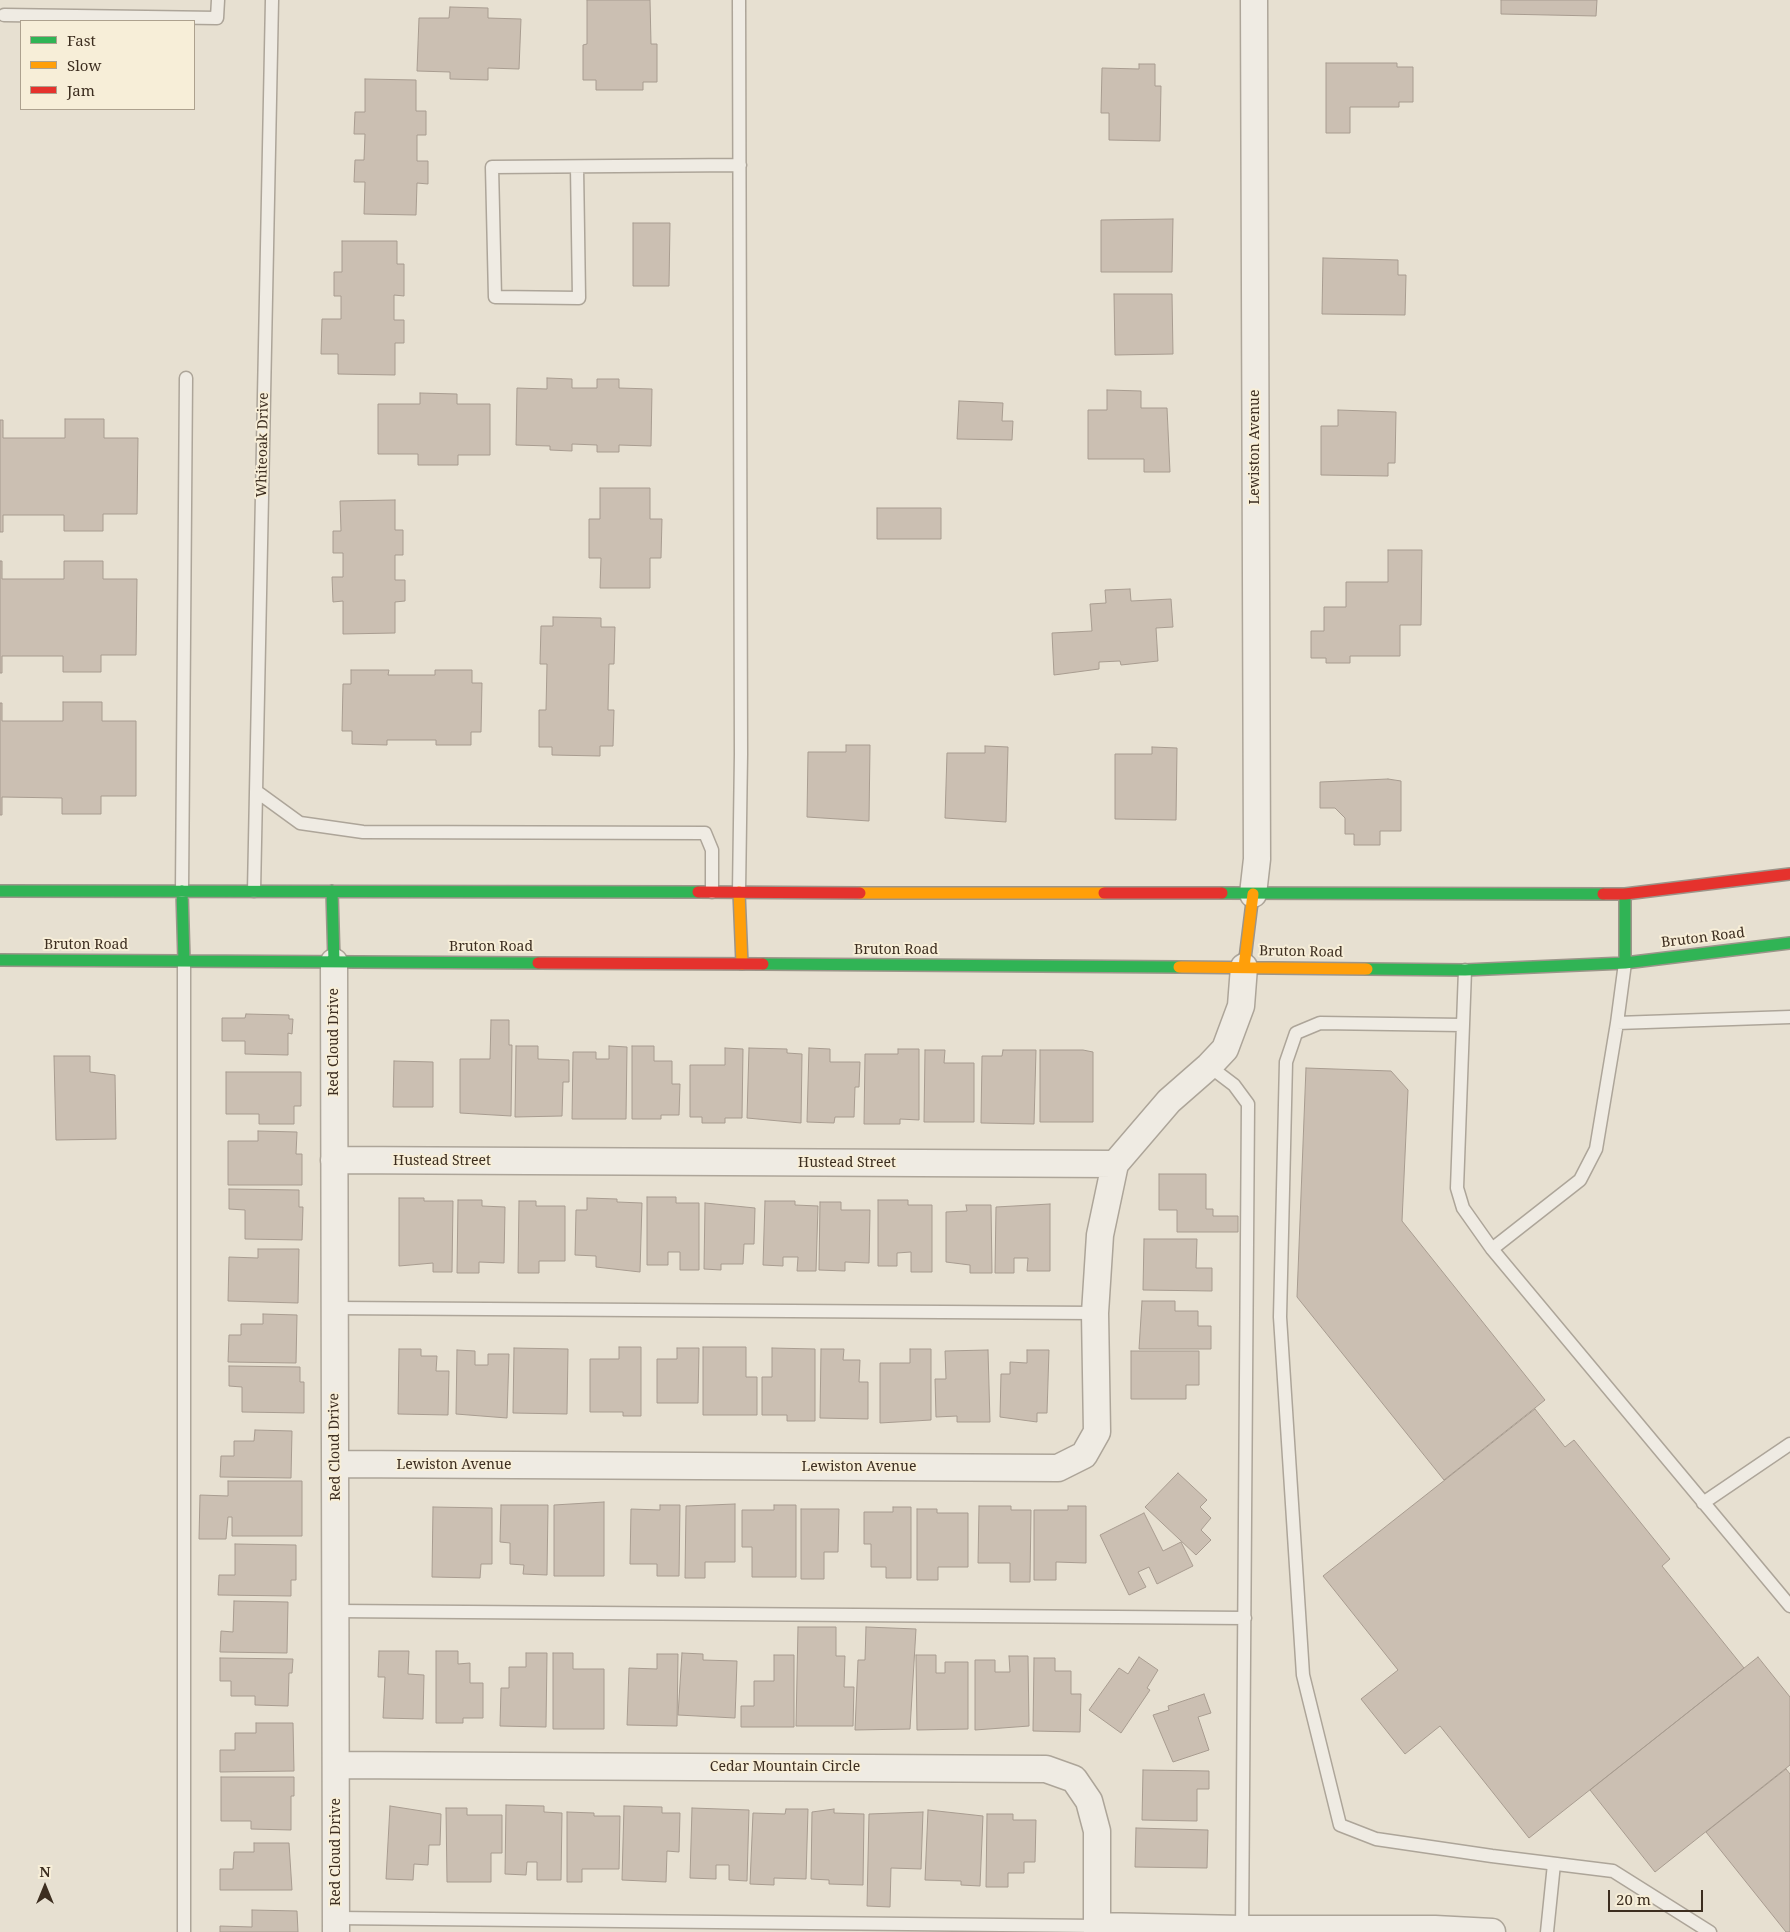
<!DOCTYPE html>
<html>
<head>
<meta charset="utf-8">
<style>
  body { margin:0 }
  #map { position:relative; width:1790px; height:1932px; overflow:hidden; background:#e7e0d1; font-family:"Noto Serif",serif }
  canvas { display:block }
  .legend { position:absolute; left:20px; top:20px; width:175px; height:90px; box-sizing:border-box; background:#f7eed8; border:1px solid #ada18e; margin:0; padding:6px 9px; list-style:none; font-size:15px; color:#3d2e20 }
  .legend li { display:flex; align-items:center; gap:10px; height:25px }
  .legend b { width:25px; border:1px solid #ada18e }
  .north { position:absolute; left:20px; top:1862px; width:50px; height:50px; -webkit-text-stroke:4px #f7eed8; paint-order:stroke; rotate:0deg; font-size:14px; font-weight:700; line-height:20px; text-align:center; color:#3d2e20 }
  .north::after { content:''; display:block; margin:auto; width:18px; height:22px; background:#3d2e20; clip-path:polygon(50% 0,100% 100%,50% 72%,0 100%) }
  .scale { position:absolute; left:1608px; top:1890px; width:95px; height:22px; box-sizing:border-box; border:2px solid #3d2e20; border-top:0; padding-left:6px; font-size:15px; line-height:18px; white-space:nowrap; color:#3d2e20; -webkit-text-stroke:4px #f7eed8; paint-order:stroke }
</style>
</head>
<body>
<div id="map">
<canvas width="1790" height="1932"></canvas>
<ul class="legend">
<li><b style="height:6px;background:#30b455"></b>Fast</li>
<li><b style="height:6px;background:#ff9f0a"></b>Slow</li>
<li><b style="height:6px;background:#e5322d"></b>Jam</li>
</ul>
<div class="north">N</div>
<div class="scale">20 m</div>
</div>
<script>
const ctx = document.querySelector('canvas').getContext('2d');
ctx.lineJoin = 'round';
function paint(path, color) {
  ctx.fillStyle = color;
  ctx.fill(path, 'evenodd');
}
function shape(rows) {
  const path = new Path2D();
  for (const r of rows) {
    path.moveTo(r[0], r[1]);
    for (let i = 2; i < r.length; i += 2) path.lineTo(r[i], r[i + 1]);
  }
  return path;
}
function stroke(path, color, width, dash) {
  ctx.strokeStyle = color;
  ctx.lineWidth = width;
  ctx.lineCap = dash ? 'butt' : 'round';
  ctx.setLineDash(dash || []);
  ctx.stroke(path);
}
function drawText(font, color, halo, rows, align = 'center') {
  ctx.font = font + ' "Noto Serif",serif';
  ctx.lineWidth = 4;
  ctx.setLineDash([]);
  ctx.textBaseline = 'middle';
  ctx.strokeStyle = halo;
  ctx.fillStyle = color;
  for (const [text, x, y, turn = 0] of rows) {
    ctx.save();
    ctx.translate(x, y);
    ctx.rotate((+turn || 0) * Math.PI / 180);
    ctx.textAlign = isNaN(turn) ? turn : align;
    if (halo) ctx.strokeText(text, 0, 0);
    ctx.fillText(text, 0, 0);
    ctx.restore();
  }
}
const building = shape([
  [587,0,650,0,651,44,657,44,657,82,643,82,643,90,596,90,596,80,583,80,583,45,587,44,587,0],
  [1501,0,1597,0,1596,16,1501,14,1501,0],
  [450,7,488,8,488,18,521,19,519,69,488,68,488,80,450,79,450,72,417,71,419,18,449,18,450,7],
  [1326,63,1397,63,1397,67,1413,67,1413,102,1399,102,1399,107,1350,107,1350,133,1326,133,1326,63],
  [1139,64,1155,64,1155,86,1161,86,1160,141,1109,140,1109,113,1101,113,1102,68,1139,69,1139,64],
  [365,79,416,80,416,111,426,111,426,135,417,135,417,161,428,161,428,184,417,183,416,215,364,214,365,182,354,182,355,160,364,160,365,134,354,134,355,112,365,112,365,79],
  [1173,219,1172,272,1101,272,1101,220,1173,219],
  [633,223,670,223,669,286,633,286,633,223],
  [342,241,397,241,397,264,404,264,404,296,394,295,394,320,404,320,404,343,395,343,395,375,338,374,338,354,321,354,322,319,341,319,341,296,334,296,334,272,342,272,342,241],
  [1323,258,1398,260,1398,275,1406,275,1405,315,1322,314,1323,258],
  [1114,294,1172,294,1173,354,1115,355,1114,294],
  [547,378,572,379,572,388,597,388,597,379,619,379,619,388,652,389,651,446,619,445,619,452,597,452,597,445,572,444,572,451,550,450,550,446,516,445,517,388,547,389,547,378],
  [1107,390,1141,391,1141,408,1167,408,1170,472,1144,472,1144,459,1088,459,1088,410,1107,410,1107,390],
  [420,393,457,394,457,404,490,404,490,455,458,455,458,465,418,465,418,454,378,454,378,404,420,404,420,393],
  [959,401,1003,403,1002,421,1013,421,1012,440,957,439,959,401],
  [1338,410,1396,412,1395,463,1388,463,1388,476,1321,475,1321,426,1338,426,1338,410],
  [65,419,104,419,104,438,138,438,137,514,103,514,103,531,64,531,64,515,3,515,3,532,0,532,0,420,3,420,3,438,65,438,65,419],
  [600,488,650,488,650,519,662,519,661,558,650,558,650,588,600,588,601,558,589,558,589,519,600,519,600,488],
  [395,500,395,530,403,530,403,555,395,555,395,580,405,580,405,601,395,602,395,633,343,634,343,601,333,602,332,577,343,577,343,553,333,553,333,531,341,531,340,501,395,500],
  [877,508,941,508,941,539,877,539,877,508],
  [1388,550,1422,550,1421,625,1400,625,1400,656,1350,656,1350,663,1326,663,1326,658,1311,658,1311,631,1324,631,1324,607,1346,607,1346,582,1388,582,1388,550],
  [0,561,2,561,2,579,64,579,64,561,103,561,103,579,137,579,136,655,101,655,101,672,63,672,63,656,2,656,2,673,0,673,0,561],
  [1130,589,1131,601,1171,599,1173,627,1156,628,1158,661,1121,665,1120,661,1099,662,1099,669,1054,675,1052,633,1092,631,1090,604,1106,603,1105,590,1130,589],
  [553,617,601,618,601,627,615,627,614,664,609,664,608,710,614,710,613,746,600,746,600,756,552,755,552,747,539,747,539,710,546,710,547,664,540,664,541,626,553,626,553,617],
  [351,670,389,670,388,675,435,675,435,670,472,670,472,683,482,683,481,732,471,732,471,745,436,745,436,740,387,740,387,745,352,744,352,731,342,731,343,684,351,684,351,670],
  [63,702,102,702,102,721,136,721,136,796,101,796,101,814,62,814,62,798,2,797,2,815,0,815,0,703,2,703,2,721,63,721,63,702],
  [846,745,870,745,869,821,807,817,808,752,846,752,846,745],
  [985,746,1008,747,1006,822,945,818,947,753,985,753,985,746],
  [1152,747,1177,748,1176,820,1115,819,1115,754,1152,754,1152,747],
  [1388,779,1401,781,1401,831,1380,831,1380,845,1354,845,1354,834,1345,834,1345,818,1335,808,1320,808,1320,782,1388,779],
  [246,1014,289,1015,289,1019,293,1019,292,1034,288,1033,288,1055,245,1054,245,1041,222,1041,222,1018,245,1018,246,1014],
  [491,1020,509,1020,509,1045,512,1045,511,1116,460,1113,460,1059,490,1059,491,1020],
  [516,1046,538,1046,538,1059,569,1060,569,1082,563,1082,562,1116,515,1117,516,1046],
  [609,1046,627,1047,626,1119,572,1119,573,1052,596,1052,596,1059,609,1059,609,1046],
  [632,1046,654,1046,654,1061,672,1061,672,1084,680,1084,679,1115,661,1115,661,1119,632,1119,632,1046],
  [725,1048,743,1049,742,1118,725,1118,725,1123,702,1123,702,1117,690,1117,690,1065,725,1065,725,1048],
  [749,1048,787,1049,787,1053,802,1054,801,1123,747,1118,749,1048],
  [809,1048,830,1049,830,1062,860,1062,859,1087,855,1087,854,1117,835,1117,834,1123,807,1122,809,1048],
  [898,1049,919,1049,919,1120,900,1119,900,1124,864,1124,865,1054,898,1054,898,1049],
  [925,1050,945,1050,944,1063,974,1063,974,1122,924,1122,925,1050],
  [1003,1050,1036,1050,1034,1124,981,1123,982,1056,1002,1056,1003,1050],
  [1040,1050,1083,1050,1093,1052,1093,1122,1040,1122,1040,1050],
  [54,1056,90,1056,90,1072,115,1075,116,1139,56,1140,54,1056],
  [394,1061,433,1062,433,1107,393,1107,394,1061],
  [1306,1068,1391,1071,1408,1090,1402,1221,1545,1400,1444,1480,1297,1297,1306,1068],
  [226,1072,301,1072,301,1106,294,1106,294,1124,259,1124,259,1114,226,1114,226,1072],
  [258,1131,297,1132,296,1154,302,1154,302,1185,228,1185,228,1141,258,1141,258,1131],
  [1159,1174,1206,1174,1206,1209,1213,1209,1213,1216,1238,1216,1238,1232,1177,1232,1177,1210,1159,1210,1159,1174],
  [229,1189,299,1190,299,1207,303,1207,302,1240,245,1239,245,1210,229,1209,229,1189],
  [647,1197,676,1197,676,1203,699,1203,699,1270,680,1270,680,1252,668,1252,668,1265,647,1265,647,1197],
  [399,1198,424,1198,424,1201,453,1201,452,1272,433,1272,433,1263,399,1266,399,1198],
  [587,1198,617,1199,617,1202,642,1203,640,1272,596,1267,596,1256,575,1255,576,1210,587,1210,587,1198],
  [458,1200,482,1200,482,1206,505,1207,504,1263,479,1262,479,1273,457,1273,458,1200],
  [878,1200,908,1200,908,1205,932,1205,932,1272,911,1272,911,1252,897,1253,897,1266,878,1266,878,1200],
  [519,1201,536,1201,536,1206,565,1206,565,1261,539,1261,539,1273,518,1273,519,1201],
  [765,1201,795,1201,795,1205,818,1206,816,1271,797,1271,798,1257,783,1257,783,1266,763,1265,765,1201],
  [820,1202,841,1202,841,1210,870,1210,869,1263,845,1262,845,1271,819,1270,820,1202],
  [705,1203,755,1208,754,1244,744,1244,743,1264,721,1264,721,1270,704,1269,705,1203],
  [1050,1204,1050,1271,1027,1271,1028,1258,1014,1258,1014,1273,995,1273,996,1207,1050,1204],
  [966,1205,991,1205,992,1273,970,1273,970,1265,946,1262,946,1212,967,1211,966,1205],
  [1144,1239,1197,1239,1196,1268,1212,1268,1212,1291,1143,1290,1144,1239],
  [258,1249,299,1249,298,1303,228,1301,229,1257,258,1258,258,1249],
  [1142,1301,1175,1301,1175,1311,1198,1311,1198,1326,1211,1326,1211,1349,1139,1349,1142,1301],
  [263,1314,297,1315,296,1363,228,1362,229,1335,241,1335,241,1324,263,1324,263,1314],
  [619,1347,641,1347,641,1416,623,1416,623,1412,590,1412,590,1359,619,1359,619,1347],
  [703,1347,746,1347,746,1377,757,1377,757,1415,703,1415,703,1347],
  [514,1348,568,1349,567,1414,513,1413,514,1348],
  [677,1348,699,1348,698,1403,657,1403,657,1359,677,1359,677,1348],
  [772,1348,815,1349,815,1421,787,1421,787,1415,762,1415,762,1377,772,1377,772,1348],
  [399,1349,421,1349,421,1356,437,1356,436,1371,449,1371,448,1415,398,1414,399,1349],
  [821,1349,844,1349,843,1360,860,1360,859,1382,868,1382,868,1419,820,1418,821,1349],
  [910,1349,931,1349,931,1420,880,1423,880,1363,910,1363,910,1349],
  [457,1350,475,1351,475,1365,488,1365,488,1354,509,1354,507,1418,456,1414,457,1350],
  [988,1350,990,1422,957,1422,957,1416,936,1417,935,1379,946,1379,945,1351,988,1350],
  [1027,1350,1049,1350,1047,1413,1037,1413,1037,1422,1000,1417,1001,1374,1010,1374,1010,1362,1027,1363,1027,1350],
  [1131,1351,1199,1351,1199,1385,1186,1385,1186,1399,1131,1399,1131,1351],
  [229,1366,300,1367,300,1382,304,1382,304,1413,242,1412,242,1387,229,1386,229,1366],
  [1535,1409,1565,1447,1574,1440,1670,1559,1662,1566,1744,1668,1529,1838,1440,1726,1405,1754,1361,1699,1398,1670,1323,1576,1535,1409],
  [255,1430,292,1431,291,1478,220,1477,221,1456,234,1456,234,1441,254,1441,255,1430],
  [1178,1473,1207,1500,1200,1507,1211,1518,1201,1530,1211,1540,1196,1555,1145,1507,1178,1473],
  [228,1481,302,1481,302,1536,232,1536,232,1517,228,1517,226,1539,199,1539,200,1495,228,1496,228,1481],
  [604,1502,604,1576,554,1576,554,1505,604,1502],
  [735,1504,735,1562,705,1562,705,1578,685,1578,686,1506,735,1504],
  [501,1505,548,1505,547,1575,523,1574,524,1565,510,1564,510,1543,500,1542,501,1505],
  [660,1505,680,1505,679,1576,657,1576,657,1564,630,1564,631,1509,660,1510,660,1505],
  [774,1505,796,1505,796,1577,752,1577,752,1547,742,1547,742,1510,774,1510,774,1505],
  [979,1506,1011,1506,1011,1510,1031,1510,1030,1582,1010,1582,1010,1563,978,1563,979,1506],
  [1068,1506,1086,1506,1086,1563,1056,1562,1056,1580,1034,1580,1034,1510,1068,1510,1068,1506],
  [433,1507,492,1508,492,1564,481,1564,480,1578,432,1577,433,1507],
  [893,1507,911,1507,911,1578,886,1578,886,1567,871,1567,871,1544,864,1544,864,1512,893,1512,893,1507],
  [801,1509,839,1509,838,1552,824,1552,824,1579,801,1579,801,1509],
  [917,1509,937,1509,937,1513,968,1513,968,1567,938,1567,938,1580,917,1580,917,1509],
  [1144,1513,1163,1551,1181,1542,1193,1566,1157,1584,1149,1567,1138,1572,1146,1587,1129,1595,1100,1535,1144,1513],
  [235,1544,296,1545,296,1580,291,1580,291,1596,218,1595,219,1575,235,1575,235,1544],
  [234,1601,288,1602,287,1653,220,1652,221,1631,233,1632,234,1601],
  [798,1627,836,1627,836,1656,845,1656,844,1687,854,1687,853,1726,796,1726,798,1627],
  [866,1627,916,1629,910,1729,855,1730,858,1660,865,1660,866,1627],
  [379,1651,409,1651,408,1674,424,1675,423,1719,383,1718,385,1677,378,1677,379,1651],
  [436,1651,458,1651,458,1664,470,1663,470,1683,483,1683,483,1718,463,1718,463,1723,436,1723,436,1651],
  [526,1653,547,1653,546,1727,500,1726,501,1688,509,1688,509,1667,526,1667,526,1653],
  [553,1653,573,1653,573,1669,604,1669,604,1729,553,1729,553,1653],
  [682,1653,703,1654,703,1660,737,1661,735,1718,678,1715,682,1653],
  [657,1654,678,1654,677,1726,627,1725,629,1668,657,1669,657,1654],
  [774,1655,794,1655,794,1727,741,1727,741,1706,754,1706,754,1681,774,1681,774,1655],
  [916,1655,936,1655,936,1673,945,1673,945,1662,968,1662,968,1729,917,1730,916,1655],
  [1009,1656,1028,1656,1029,1726,975,1730,975,1660,995,1660,995,1672,1010,1672,1009,1656],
  [1139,1657,1158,1670,1147,1688,1150,1690,1121,1733,1089,1710,1119,1668,1128,1674,1139,1657],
  [1758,1657,1790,1697,1790,1765,1655,1872,1590,1790,1758,1657],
  [220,1658,293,1659,292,1673,289,1673,288,1706,255,1705,255,1696,231,1696,231,1681,220,1681,220,1658],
  [1034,1658,1055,1658,1055,1671,1071,1671,1071,1694,1081,1694,1080,1732,1033,1731,1034,1658],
  [1204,1694,1211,1713,1198,1717,1209,1750,1173,1762,1153,1715,1169,1710,1168,1706,1204,1694],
  [256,1723,293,1723,294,1771,220,1772,220,1750,235,1750,235,1733,256,1733,256,1723],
  [1786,1769,1790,1774,1790,1932,1786,1932,1706,1832,1786,1769],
  [1143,1770,1209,1771,1209,1789,1197,1789,1197,1821,1142,1820,1143,1770],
  [221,1777,294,1777,294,1796,291,1796,291,1830,251,1829,251,1821,221,1821,221,1777],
  [506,1805,544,1806,544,1812,562,1813,561,1880,537,1880,537,1862,527,1862,526,1875,505,1874,506,1805],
  [390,1806,441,1814,440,1845,429,1845,428,1865,414,1864,413,1880,386,1879,390,1806],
  [624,1806,662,1807,662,1813,680,1813,679,1852,667,1851,666,1882,622,1880,624,1806],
  [446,1808,467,1808,467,1815,502,1815,502,1853,491,1853,491,1882,447,1882,446,1808],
  [692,1808,749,1810,747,1881,729,1880,729,1865,716,1865,716,1879,690,1878,692,1808],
  [786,1809,808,1809,806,1879,774,1878,774,1885,750,1884,753,1813,785,1814,786,1809],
  [834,1809,834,1813,864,1814,863,1885,829,1884,829,1880,811,1879,812,1812,834,1809],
  [928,1810,983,1816,980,1886,961,1885,961,1881,925,1880,928,1810],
  [567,1812,594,1813,594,1816,620,1816,619,1869,582,1869,582,1882,567,1882,567,1812],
  [923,1812,921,1869,891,1868,890,1907,867,1906,869,1814,923,1812],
  [987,1814,1013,1814,1013,1820,1036,1820,1035,1862,1024,1862,1024,1873,1008,1873,1008,1887,986,1887,987,1814],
  [1136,1828,1208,1830,1207,1868,1135,1867,1136,1828],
  [254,1843,289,1843,292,1890,220,1890,220,1869,233,1869,234,1852,254,1852,254,1843],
  [252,1910,297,1911,298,1932,220,1932,220,1926,252,1927,252,1910]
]);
const lane = shape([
  [739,0,741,754,739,892],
  [4,15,217,18,218,0],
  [577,167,579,298,495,297,492,167,740,165],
  [256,791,300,823,363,832,705,833,712,850,712,892],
  [182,891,186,378],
  [254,891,272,0],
  [184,961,184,1932],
  [1465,970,1457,1188,1463,1208,1492,1249,1790,1606],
  [1617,1023,1790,1017],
  [1463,1025,1320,1023,1296,1033,1286,1062,1280,1317,1303,1675,1340,1825,1376,1839,1492,1856,1613,1871,1710,1932],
  [1209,1066,1234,1085,1248,1104,1242,1932],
  [1492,1249,1580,1180,1596,1149,1617,1023,1625,963],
  [334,1308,1095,1313],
  [1703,1503,1790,1444],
  [336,1611,1245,1618],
  [336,1918,1097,1926],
  [1547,1932,1554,1864]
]);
const street = shape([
  [1253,894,1257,859,1254,0],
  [334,962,336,1932],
  [334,1160,1115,1164],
  [336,1464,1058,1468,1084,1455,1097,1432,1095,1313,1100,1235,1115,1164,1169,1101,1209,1066,1225,1049,1241,1006,1244,967],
  [336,1765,1046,1769,1074,1779,1089,1801,1097,1831,1097,1932],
  [1097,1926,1242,1929,1435,1929,1492,1932]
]);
const fast = shape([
  [0,891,698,892],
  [182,891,184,961],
  [332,891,334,962],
  [1222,893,1603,894],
  [1625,894,1625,963],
  [0,960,538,963],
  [763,964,1179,967],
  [1367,969,1465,970,1625,963,1790,943]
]);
const slow = shape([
  [739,892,742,964],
  [860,893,1104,893],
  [1179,967,1367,969],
  [1244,967,1253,894]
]);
const jam = shape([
  [698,892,860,893],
  [1104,893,1222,893],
  [1603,894,1625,894,1790,874],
  [538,963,763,964]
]);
const streetNames = [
  ["Whiteoak Drive",263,445,-89],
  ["Lewiston Avenue",1255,447,-90],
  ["Bruton Road",1703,938,-7],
  ["Bruton Road",86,945],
  ["Bruton Road",491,947],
  ["Bruton Road",896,950],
  ["Bruton Road",1301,952,1],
  ["Red Cloud Drive",334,1042,-90],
  ["Hustead Street",442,1161],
  ["Hustead Street",847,1163],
  ["Red Cloud Drive",335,1447,-91],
  ["Lewiston Avenue",454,1465],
  ["Lewiston Avenue",859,1467],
  ["Cedar Mountain Circle",785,1767],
  ["Red Cloud Drive",336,1852,-90]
];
paint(building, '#cbbfb2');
stroke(building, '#a89c90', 1);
stroke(lane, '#ada599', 15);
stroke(street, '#ada599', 29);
stroke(fast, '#9c958a', 14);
stroke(slow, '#9c958a', 14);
stroke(jam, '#9c958a', 14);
stroke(lane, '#efebe3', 12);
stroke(street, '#efebe3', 26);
stroke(fast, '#30b455', 11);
stroke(slow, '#ff9f0a', 11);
stroke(jam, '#e5322d', 11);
drawText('14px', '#3d2e20', '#f7eed8', streetNames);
</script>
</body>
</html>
